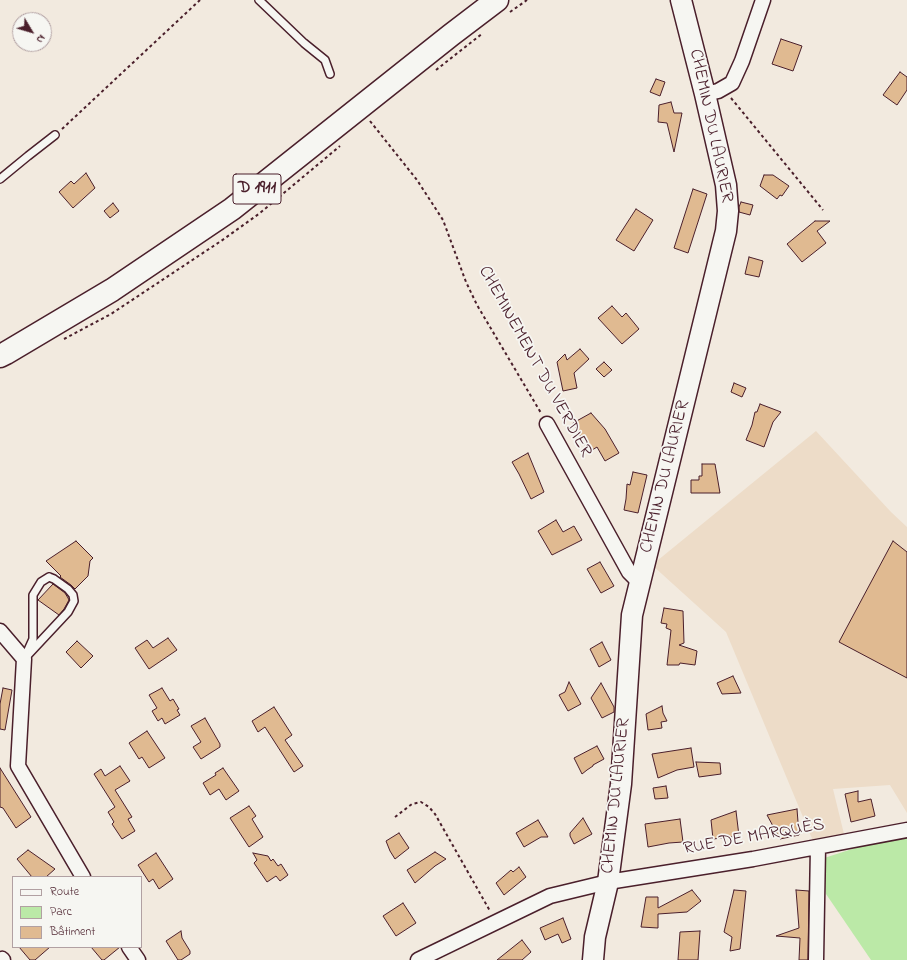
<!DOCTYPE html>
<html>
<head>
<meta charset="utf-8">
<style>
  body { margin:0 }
  #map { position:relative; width:907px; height:960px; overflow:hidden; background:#f2eadf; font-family:"Indie Flower",sans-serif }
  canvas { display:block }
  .legend { position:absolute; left:12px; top:876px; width:130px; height:72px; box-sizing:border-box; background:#f6f6f2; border:1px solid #b1a0a2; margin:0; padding:5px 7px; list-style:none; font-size:12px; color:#4a1f2b }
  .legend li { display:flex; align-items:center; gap:8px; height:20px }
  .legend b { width:20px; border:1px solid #b1a0a2 }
  .north { position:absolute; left:12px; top:12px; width:40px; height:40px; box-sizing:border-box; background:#f6f6f2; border:1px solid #b1a0a2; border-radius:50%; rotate:128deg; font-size:11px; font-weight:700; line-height:16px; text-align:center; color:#4a1f2b }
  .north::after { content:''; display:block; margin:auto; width:14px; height:18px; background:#4a1f2b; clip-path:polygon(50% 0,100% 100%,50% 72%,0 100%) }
</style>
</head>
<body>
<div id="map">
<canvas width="907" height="960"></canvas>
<ul class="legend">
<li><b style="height:5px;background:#f6f6f2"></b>Route</li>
<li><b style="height:11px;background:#bbe9a7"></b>Parc</li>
<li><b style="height:11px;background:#e0ba91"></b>Bâtiment</li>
</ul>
<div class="north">N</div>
</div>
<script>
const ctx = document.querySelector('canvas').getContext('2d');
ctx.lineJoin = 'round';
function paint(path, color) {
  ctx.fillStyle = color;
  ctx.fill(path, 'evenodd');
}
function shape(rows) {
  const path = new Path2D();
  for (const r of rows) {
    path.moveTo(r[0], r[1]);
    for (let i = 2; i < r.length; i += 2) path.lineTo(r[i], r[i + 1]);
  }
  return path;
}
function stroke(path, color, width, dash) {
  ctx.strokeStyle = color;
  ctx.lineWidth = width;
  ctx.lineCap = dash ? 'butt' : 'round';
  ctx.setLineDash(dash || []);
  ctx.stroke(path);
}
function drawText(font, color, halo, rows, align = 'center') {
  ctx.font = font + ' "Indie Flower",sans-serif';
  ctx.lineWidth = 3.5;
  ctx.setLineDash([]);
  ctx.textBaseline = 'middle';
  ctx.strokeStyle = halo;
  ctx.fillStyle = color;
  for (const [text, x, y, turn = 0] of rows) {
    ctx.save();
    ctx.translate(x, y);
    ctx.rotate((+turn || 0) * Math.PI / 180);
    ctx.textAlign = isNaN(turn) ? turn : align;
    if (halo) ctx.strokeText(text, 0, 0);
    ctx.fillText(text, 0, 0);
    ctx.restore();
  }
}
const built = shape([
  [816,431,891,512,907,527,907,813,890,785,833,789,844,834,813,841,726,632,652,565]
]);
const green = shape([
  [899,834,907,837,907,960,871,960,826,894,821,859]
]);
const building = shape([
  [781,39,802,46,793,71,772,64,781,39],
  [900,72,907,77,907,90,897,105,883,95,900,72],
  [656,79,665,82,660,96,650,92,656,79],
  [671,102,674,113,682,113,674,152,667,123,658,122,659,105,671,102],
  [86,173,95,188,73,208,59,192,71,181,74,184,86,173],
  [764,175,773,175,789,186,782,196,780,195,777,199,760,186,764,175],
  [693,189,707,194,688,253,674,248,693,189],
  [741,202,753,205,750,215,739,212,739,207,741,202],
  [113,203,119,211,110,218,104,211,113,203],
  [636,209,653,220,634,251,616,240,636,209],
  [815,221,830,221,817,231,826,243,802,262,787,244,815,221],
  [749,257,763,261,759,277,745,274,749,257],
  [612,306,622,317,626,313,639,329,622,344,598,318,612,306],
  [580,349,589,359,574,373,577,388,563,391,557,362,565,354,567,360,580,349],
  [604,362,612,370,604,377,596,369,604,362],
  [734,383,746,388,742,397,731,392,734,383],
  [760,404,781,412,773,422,764,447,746,440,752,425,755,412,757,412,760,404],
  [591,413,605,429,619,453,605,461,597,447,589,452,573,423,591,413],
  [528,453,544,492,531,499,519,474,512,462,528,453],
  [702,464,715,464,720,493,691,493,691,480,699,480,699,476,702,476,702,464],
  [633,472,647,475,638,513,624,510,626,499,627,484,630,485,633,472],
  [556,520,563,532,574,526,582,540,552,555,538,531,556,520],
  [76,541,93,558,90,561,88,576,75,589,71,585,60,577,61,576,46,561,76,541],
  [893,541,907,552,907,678,839,642,893,541],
  [600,562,614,586,601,593,587,569,600,562],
  [53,584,65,593,68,598,69,600,64,609,59,615,38,600,53,584],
  [664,608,683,611,684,643,679,645,697,651,695,665,680,663,679,665,667,665,671,630,666,628,667,624,661,623,664,608],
  [168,638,177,650,149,669,135,648,147,640,153,648,168,638],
  [77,641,93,656,81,668,66,652,77,641],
  [602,642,611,660,599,667,590,649,602,642],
  [733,676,741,693,722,694,717,683,733,676],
  [569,682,581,704,568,711,559,695,565,692,569,682],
  [601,683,614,707,614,712,602,718,591,698,601,683],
  [3,688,12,690,5,730,0,729,0,704,3,688],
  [162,688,170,701,173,699,179,709,177,710,180,715,165,724,162,718,158,721,152,711,157,708,149,695,162,688],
  [662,706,663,713,667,721,661,722,662,728,648,730,646,714,662,706],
  [274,707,292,735,285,740,303,766,294,772,265,727,258,732,252,721,274,707],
  [205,718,220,744,220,747,201,759,193,747,201,742,191,726,205,718],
  [147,731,165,758,149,768,142,757,139,759,129,743,147,731],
  [597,746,604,759,593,765,593,766,587,770,582,774,574,758,597,746],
  [691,748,694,767,677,770,658,778,652,754,691,748],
  [696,762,720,763,721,774,699,777,696,762],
  [120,766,130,781,115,790,132,817,128,819,135,831,122,839,112,824,114,822,108,812,115,807,94,774,101,769,105,776,120,766],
  [0,768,31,817,16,828,3,808,0,807,0,768],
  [223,768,239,791,226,800,219,789,210,795,203,783,216,775,215,773,223,768],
  [666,786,668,798,655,799,653,788,666,786],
  [858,791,858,802,871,799,875,816,851,822,845,794,858,791],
  [249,806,256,816,252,819,263,837,249,847,230,818,249,806],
  [797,809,799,835,780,839,767,815,797,809],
  [736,811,739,836,713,839,711,820,736,811],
  [583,818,592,834,574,844,570,836,570,833,583,818],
  [680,819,683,842,669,843,648,847,645,824,680,819],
  [538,820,548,837,541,837,524,847,516,833,538,820],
  [399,833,409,848,395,859,390,851,386,841,399,833],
  [28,850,55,869,46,877,32,877,17,859,28,850],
  [435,852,446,859,435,866,415,883,407,870,435,852],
  [156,853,173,879,159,889,153,879,149,882,138,865,156,853],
  [253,853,268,856,271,861,273,859,278,866,281,864,288,875,280,881,276,876,267,882,254,863,257,860,253,853],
  [519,867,526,877,504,895,496,883,511,870,513,872,519,867],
  [692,890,701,901,687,912,658,914,658,928,641,927,646,897,658,897,658,908,692,890],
  [734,890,746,891,740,949,730,951,732,937,724,932,734,890],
  [796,890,809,891,808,960,799,960,800,938,776,936,799,928,796,890],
  [403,903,416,923,396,936,383,916,403,903],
  [563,918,571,939,562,943,558,934,545,940,540,928,563,918],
  [181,931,182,938,190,951,190,954,181,960,178,960,166,941,181,931],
  [700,931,698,960,678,960,680,932,700,931],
  [522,940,531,952,522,960,497,960,522,940],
  [19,947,50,947,35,960,30,960,19,947],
  [91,947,120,947,104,960,102,960,91,947]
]);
const path = shape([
  [510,12,527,0],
  [436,70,483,33],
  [731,98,823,210],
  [370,121,417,180,443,220,466,282,477,305,541,413],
  [62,129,200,0],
  [64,339,111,314,221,241,260,213,340,146],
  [395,817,412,804,421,802,429,807,435,814,490,911]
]);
const lane = shape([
  [259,0,304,43,325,60,330,74],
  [0,179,28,156,55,135],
  [49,577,54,579,68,589,73,595,74,601,68,612,24,659,33,639,33,595,41,582,49,577]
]);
const street = shape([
  [705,94,718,91,732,83,742,61,763,0],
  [547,424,629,572,640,583],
  [0,631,24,659,18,766,83,877],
  [129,947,138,960],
  [0,960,2,959,3,960],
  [418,960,550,896,608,882,753,859,907,830],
  [816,960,818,847]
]);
const secondary = shape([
  [593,960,595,937,608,882,621,784,632,615,726,231,728,211,726,185,705,94,681,0]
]);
const primary = shape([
  [0,356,6,353,112,290,232,209,451,35,497,0]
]);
const shields = [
  [257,189,48]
];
const shieldNames = [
  ["D 1911",257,189]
];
const streetNames = [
  ["CHEMIN DU LAURIER",710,126,78],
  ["CHEMINEMENT DU VERDIER",534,362,61],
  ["CHEMIN DU LAURIER",666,477,-76],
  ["CHEMIN DU LAURIER",617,796,-84],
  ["RUE DE MARQUÈS",754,838,-10]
];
paint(built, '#eddcc8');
paint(green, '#bbe9a7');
paint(building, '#e0ba91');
stroke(building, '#4a1f2b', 1);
stroke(lane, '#4a1f2b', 10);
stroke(street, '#4a1f2b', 17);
stroke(secondary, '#4a1f2b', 23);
stroke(primary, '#4a1f2b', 25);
stroke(path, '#4a1f2b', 2, [3, 3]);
stroke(lane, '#f6f6f2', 7);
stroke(street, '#f6f6f2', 14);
stroke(secondary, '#f6f6f2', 20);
stroke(primary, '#f6f6f2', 22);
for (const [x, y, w] of shields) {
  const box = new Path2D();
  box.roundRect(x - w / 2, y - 15, w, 30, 3);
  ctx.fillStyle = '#f6f6f2';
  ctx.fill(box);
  stroke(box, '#4a1f2b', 1);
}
drawText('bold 17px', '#4a1f2b', null, shieldNames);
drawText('18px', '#4a1f2b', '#f6f6f2', streetNames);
</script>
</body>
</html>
